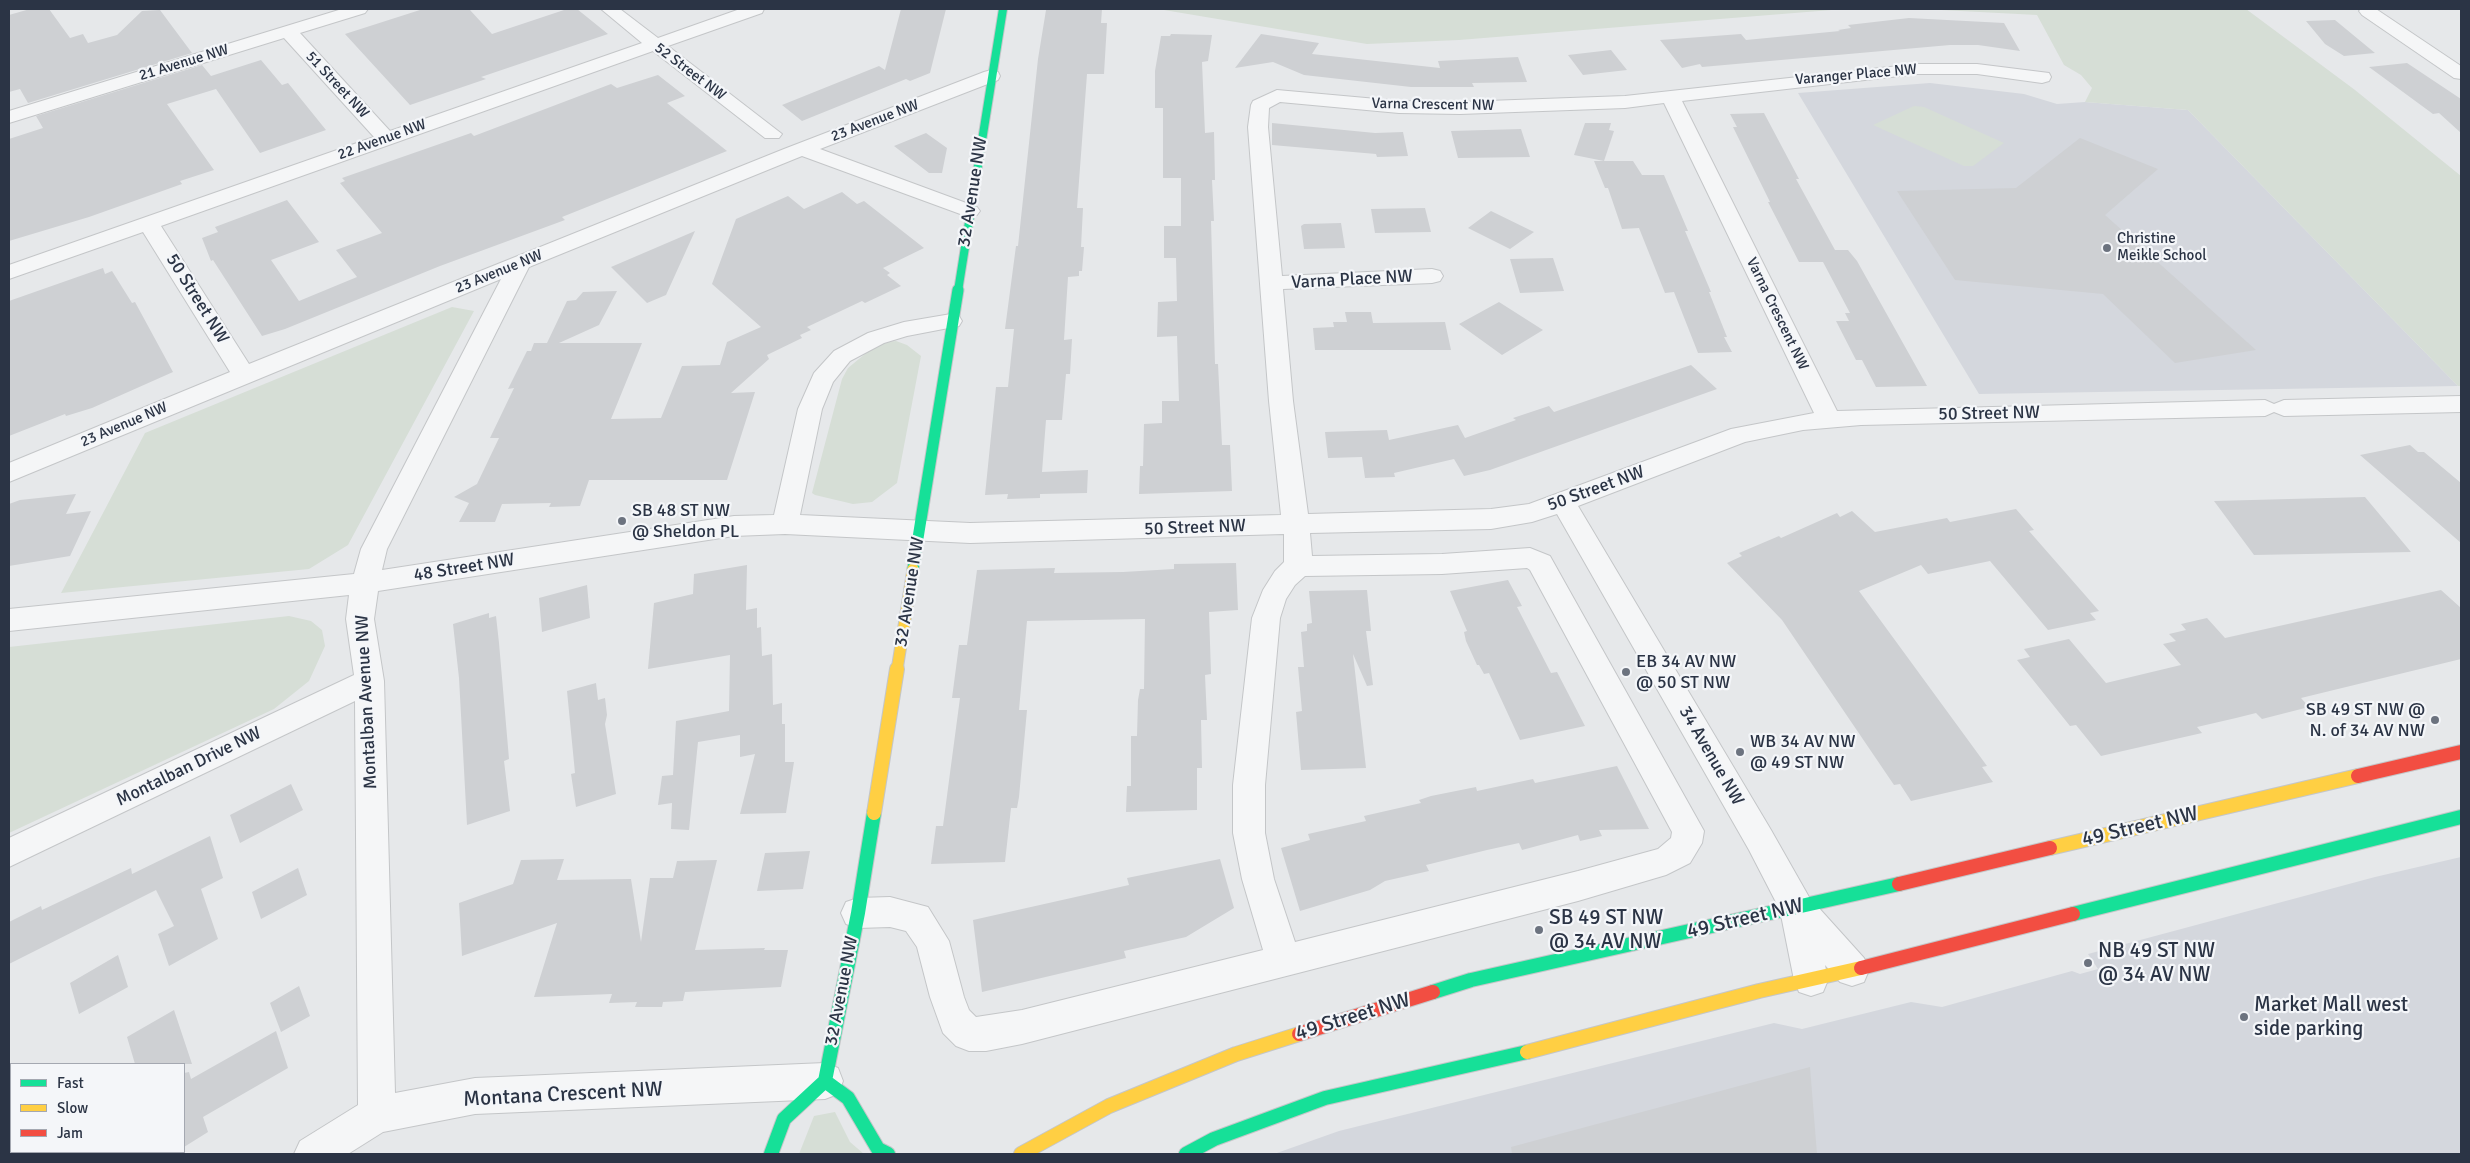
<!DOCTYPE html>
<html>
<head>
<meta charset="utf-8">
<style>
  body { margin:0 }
  #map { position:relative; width:2470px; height:1163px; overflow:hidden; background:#e6e8ea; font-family:Signika,sans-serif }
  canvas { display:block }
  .frame { position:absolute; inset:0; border:10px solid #2b3445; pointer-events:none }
  .legend { position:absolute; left:10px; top:1063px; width:175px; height:90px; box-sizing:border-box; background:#f4f6f9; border:1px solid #a4a8b1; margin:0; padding:6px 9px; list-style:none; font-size:15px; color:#2b3445 }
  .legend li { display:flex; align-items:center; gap:10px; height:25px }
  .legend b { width:25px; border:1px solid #a4a8b1 }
</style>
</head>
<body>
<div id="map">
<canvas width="2470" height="1163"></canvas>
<div class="frame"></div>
<ul class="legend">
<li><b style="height:6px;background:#16e098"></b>Fast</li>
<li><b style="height:6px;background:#ffcf43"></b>Slow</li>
<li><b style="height:6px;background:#f24e42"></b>Jam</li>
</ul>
</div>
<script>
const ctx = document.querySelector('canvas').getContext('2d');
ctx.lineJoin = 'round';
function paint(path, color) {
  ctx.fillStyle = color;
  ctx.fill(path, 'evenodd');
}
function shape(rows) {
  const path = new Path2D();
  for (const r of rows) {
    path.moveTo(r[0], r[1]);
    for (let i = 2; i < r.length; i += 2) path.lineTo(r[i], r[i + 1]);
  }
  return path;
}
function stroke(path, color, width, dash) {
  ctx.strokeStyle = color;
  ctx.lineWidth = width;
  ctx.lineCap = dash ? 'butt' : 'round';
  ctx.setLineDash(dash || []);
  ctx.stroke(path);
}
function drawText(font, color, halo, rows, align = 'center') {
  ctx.font = font + ' Signika,sans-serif';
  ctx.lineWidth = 4.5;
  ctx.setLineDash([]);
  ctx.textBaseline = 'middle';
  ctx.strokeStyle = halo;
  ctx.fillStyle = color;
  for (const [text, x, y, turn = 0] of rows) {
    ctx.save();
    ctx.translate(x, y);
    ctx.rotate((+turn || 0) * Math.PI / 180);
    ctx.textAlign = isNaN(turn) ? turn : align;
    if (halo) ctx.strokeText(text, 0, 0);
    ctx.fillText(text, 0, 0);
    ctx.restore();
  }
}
const built = shape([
  [1930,83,2024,94,2057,104,2085,102,2188,110,2458,386,1979,394,1798,93],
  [2461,857,2461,1154,1274,1154,1339,1131,1774,1023,1802,1029,1911,1002,1942,1007,2072,971,2080,974,2098,969,2088,954,2375,877]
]);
const green = shape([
  [1158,9,1844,9,1459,40,1367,44],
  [1922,9,2246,9,2355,90,2461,176,2461,386,2458,386,2188,110,2085,102,2092,88,2081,75,2064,65,2037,15],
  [1914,106,1924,107,2004,143,1973,166,1964,166,1873,125],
  [452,307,474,311,348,545,309,569,61,593,145,433],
  [896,341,907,345,921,356,897,483,872,502,853,504,815,495,812,493,842,379,848,368,871,349,884,342],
  [289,616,311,621,322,630,325,646,309,681,274,709,9,833,9,647],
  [835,1112,850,1142,864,1154,799,1154,814,1116]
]);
const building = shape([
  [30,9,49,9,70,38,83,34,88,43,117,35,142,11,160,10,192,53,28,103,20,89,9,92,9,15],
  [423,9,470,10,492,34,567,9,577,9,608,34,481,77,486,79,410,105,345,34],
  [901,9,946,9,930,73,910,81,906,79,802,121,782,105,879,66,885,70],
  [1055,9,1102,9,1101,23,1107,23,1104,74,1087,74,1077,208,1083,208,1081,247,1084,247,1082,271,1079,271,1079,276,1068,277,1064,340,1072,339,1070,374,1066,374,1062,420,1046,420,1042,472,1088,470,1087,493,1040,494,1040,498,1007,499,1008,494,985,495,996,387,1008,387,1014,329,1005,329,1016,246,1018,246,1038,59,1046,10],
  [1909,18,2004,23,2020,51,1978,45,1950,45,1702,67,1700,64,1682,68,1660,40,1741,34,1746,40,1840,31,1838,30,1851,28,1848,25],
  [2335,20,2375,53,2344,56,2325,44,2306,21],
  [1171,34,1212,35,1208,61,1202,62,1205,133,1214,132,1215,180,1212,180,1214,221,1211,221,1215,364,1218,364,1222,445,1230,445,1232,491,1139,494,1140,466,1143,466,1144,424,1162,423,1162,401,1179,401,1177,336,1157,337,1158,302,1177,301,1176,258,1164,258,1164,226,1181,226,1181,178,1163,178,1163,108,1155,108,1155,71,1161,36,1170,36],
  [1261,34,1319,43,1312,54,1440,68,1438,61,1518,57,1527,82,1472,83,1474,87,1411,87,1304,75,1273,62,1235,68],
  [1611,50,1627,70,1583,75,1568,55],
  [261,60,282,85,288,83,326,130,260,153,216,89,167,104,214,170,180,181,182,184,89,217,9,241,9,139,43,128,36,116,202,65,211,76],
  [2407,63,2461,99,2461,133,2439,113,2433,114,2369,67],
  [658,75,685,96,667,103,727,151,562,217,565,220,440,266,285,329,262,336,213,260,211,261,202,238,218,232,215,227,287,200,319,242,271,260,299,301,357,277,336,250,382,233,340,183,345,181,342,178,471,133,474,136,611,84,617,88],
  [1764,113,1799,179,1796,179,1835,250,1848,250,1857,261,1927,386,1876,387,1862,360,1856,360,1836,321,1849,321,1845,313,1850,313,1823,262,1799,262,1768,202,1770,202,1733,127,1737,127,1730,114],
  [1272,123,1375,133,1403,132,1408,156,1377,157,1376,154,1272,145],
  [1585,123,1611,123,1609,130,1614,131,1604,161,1574,155],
  [1521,129,1530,157,1458,158,1451,131],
  [926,133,947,148,942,173,929,173,894,146],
  [2080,138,2158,169,2105,215,2256,350,2175,363,2103,294,1955,280,1897,191,2016,188],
  [1594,161,1633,161,1642,175,1664,175,1688,231,1685,231,1711,292,1709,292,1727,337,1724,337,1732,352,1698,353,1674,292,1665,293,1639,228,1622,229,1608,188,1605,188],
  [842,192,857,204,864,201,924,248,883,268,890,273,887,275,901,286,865,303,862,301,807,327,811,330,800,335,802,338,767,355,769,359,731,393,755,392,727,480,589,480,580,506,549,507,551,503,502,504,495,522,459,522,469,503,454,497,477,484,499,438,490,438,514,388,508,389,527,351,531,351,534,343,547,343,567,301,576,300,583,292,617,291,599,325,559,343,642,343,611,419,661,418,682,366,720,365,727,342,761,327,712,284,736,219,788,196,804,209],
  [1425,208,1431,232,1375,233,1371,209],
  [1491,211,1534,232,1510,249,1468,228],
  [1341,223,1345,248,1304,249,1301,226,1304,224],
  [695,231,666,295,647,303,611,267],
  [1553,258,1564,291,1520,293,1510,259],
  [103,268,105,274,112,271,132,303,135,302,173,372,92,408,66,416,65,414,9,436,9,301],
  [1499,302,1543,330,1502,355,1459,324],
  [1345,312,1371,312,1373,323,1445,322,1451,350,1315,350,1313,328,1334,327,1333,322,1347,322],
  [1691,365,1717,389,1490,470,1464,476,1454,459,1394,473,1395,477,1365,478,1362,457,1328,458,1325,432,1387,430,1389,440,1458,425,1465,438,1516,420,1513,418,1549,406,1554,412],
  [2410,445,2418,452,2424,452,2461,483,2461,543,2360,455],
  [76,494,66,514,91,511,70,556,9,566,9,504,20,500],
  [2365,497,2411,552,2254,555,2214,501],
  [2016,509,2034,530,2029,531,2099,611,2090,613,2096,620,2048,630,1990,561,1928,574,1921,565,1859,591,1987,766,1982,767,1993,782,1911,801,1900,784,1894,785,1782,620,1727,563,1742,556,1739,553,1779,536,1781,538,1837,513,1840,517,1852,511,1875,532,1947,518,1950,522],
  [1236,563,1238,610,1209,612,1211,674,1205,675,1207,720,1201,720,1202,768,1197,768,1197,810,1126,812,1127,786,1131,786,1131,736,1137,736,1138,700,1140,689,1144,689,1145,619,1027,621,1019,710,1027,710,1019,797,1017,808,1011,808,1005,862,931,864,936,826,943,826,950,773,960,698,952,698,959,645,967,645,977,570,1055,568,1054,573,1123,572,1174,569,1174,564],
  [747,565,746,610,757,608,757,628,761,627,762,656,772,654,773,705,782,703,782,724,785,724,785,762,794,762,786,813,740,814,755,754,740,757,740,735,698,742,689,830,671,829,672,803,658,805,662,776,673,775,676,721,729,711,730,655,648,669,654,603,693,594,694,574],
  [1508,580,1522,606,1517,607,1551,673,1557,672,1585,726,1520,740,1489,673,1484,674,1479,665,1477,665,1466,641,1464,632,1467,631,1450,591],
  [587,585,590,618,542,632,539,598],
  [1367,590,1371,631,1366,631,1373,685,1367,686,1353,654,1366,768,1301,770,1296,712,1302,711,1298,667,1304,667,1301,632,1307,631,1307,624,1312,623,1309,591],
  [2441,590,2461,608,2461,659,2301,698,2309,707,2262,719,2256,713,2236,718,2197,727,2202,733,2101,756,2076,725,2070,726,2017,660,2030,657,2024,649,2069,639,2106,683,2181,665,2163,644,2176,641,2169,634,2186,630,2181,624,2207,618,2225,638],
  [489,613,489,618,496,616,499,643,509,759,504,761,510,811,467,825,459,678,453,624],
  [596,683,598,700,605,698,607,715,605,724,616,794,576,807,571,774,575,773,567,691],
  [1617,766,1649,829,1599,830,1602,836,1580,841,1578,835,1522,850,1519,843,1487,850,1426,865,1429,871,1385,881,1370,890,1300,911,1281,848,1310,840,1308,834,1366,821,1364,816,1421,803,1419,800,1431,796,1476,787,1477,791,1533,779,1535,783],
  [291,784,303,810,240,843,230,815],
  [210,836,223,878,201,889,218,939,169,966,158,934,174,926,156,890,9,964,9,922,41,906,42,910,131,868,132,874],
  [810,851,803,889,757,891,765,853],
  [564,859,557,880,631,879,641,942,650,878,673,878,677,861,717,860,695,950,765,948,764,950,788,950,781,987,685,992,683,1001,663,1002,662,1007,635,1007,637,1002,609,1003,612,994,534,997,557,923,462,956,459,903,513,884,521,860],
  [1220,859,1234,908,1186,937,1124,951,1126,958,982,992,973,920,1129,885,1127,878],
  [298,868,307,895,261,919,252,892],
  [118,955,128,987,79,1014,70,983],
  [299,986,310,1016,281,1032,270,1003],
  [174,1010,192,1064,135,1064,127,1037],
  [276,1031,288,1068,203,1117,208,1132,184,1147,184,1073,189,1072,191,1079],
  [1810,1067,1817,1154,1512,1154,1511,1147]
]);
const street = shape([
  [342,9,368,9,365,13,300,33,390,131,642,43,601,9,620,9,658,38,740,9,764,9,762,13,668,46,782,134,779,138,765,138,653,51,161,226,249,364,784,149,984,72,991,70,998,72,1000,76,998,80,820,149,977,207,980,211,977,215,970,217,963,215,802,156,529,267,387,549,382,570,734,516,774,515,798,409,814,373,834,351,868,333,904,322,951,314,959,316,962,321,959,326,907,336,884,343,850,361,833,382,822,409,800,515,970,523,1281,515,1269,401,1248,127,1251,105,1253,101,1277,90,1399,101,1460,102,1625,96,1917,64,1977,64,2049,73,2051,77,2049,81,2042,83,1977,74,1917,74,1682,101,1837,411,2265,400,2274,404,2284,400,2461,396,2461,412,2284,416,2274,412,2265,416,1861,425,1803,430,1745,442,1578,506,1771,830,1809,897,1864,958,1869,970,1864,982,1852,986,1840,982,1825,965,1828,980,1823,992,1811,996,1799,992,1794,980,1780,910,1749,850,1557,514,1532,522,1491,529,1310,533,1312,556,1442,554,1530,548,1550,556,1704,831,1702,843,1690,863,1666,875,1578,901,1022,1044,986,1051,969,1051,956,1046,943,1033,930,997,917,947,906,931,890,927,858,928,846,924,841,913,846,902,858,898,890,897,928,907,949,941,964,997,969,1010,976,1017,1022,1010,1263,950,1242,879,1233,833,1233,785,1252,618,1263,590,1275,571,1284,562,1284,534,970,543,785,534,734,536,378,591,374,619,384,681,395,1093,475,1078,825,1063,838,1068,843,1081,838,1094,825,1099,475,1114,383,1132,348,1154,294,1154,300,1141,358,1105,355,701,9,867,9,838,354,675,346,619,349,595,9,631,9,609,354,574,361,549,501,279,9,482,9,463,230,372,143,232,9,279,9,265,374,137,284,38,9,123,9,111,342,9],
  [1280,102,1399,113,1460,114,1625,108,1664,103,1814,413,1731,429,1529,504,1491,509,1308,514,1293,401,1283,289,1432,283,1440,281,1443,276,1440,271,1432,269,1282,276,1268,127,1269,108,1280,102],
  [1527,568,1530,570,1672,832,1671,838,1658,849,1578,871,1295,942,1274,879,1265,833,1265,785,1280,618,1286,599,1295,585,1305,576,1442,574,1527,568],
  [2361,9,2376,9,2461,66,2461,79,2454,78,2362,15,2359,11,2361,9]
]);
const fastFar2 = shape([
  [958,291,1003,9]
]);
const fastFar1 = shape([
  [913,569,958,290]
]);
const fast = shape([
  [2073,914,2461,817],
  [1433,992,1471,980,1899,884],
  [825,1081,848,1098,878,1149,888,1154],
  [771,1154,784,1119,825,1081,858,913,874,813],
  [1186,1154,1214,1139,1325,1098,1527,1052]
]);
const slowFar1 = shape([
  [897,670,913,569]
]);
const slow = shape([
  [874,813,897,669],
  [2050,848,2358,776],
  [1527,1052,1759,991,1861,968],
  [1021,1154,1109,1106,1236,1054,1299,1034]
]);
const jam = shape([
  [2358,776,2461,752],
  [1899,884,2050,848],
  [1861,968,2073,914],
  [1299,1034,1433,992]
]);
const markers = [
  [2107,248,5,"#6c737f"],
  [622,521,5,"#6c737f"],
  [1626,672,5,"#6c737f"],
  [2435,720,5,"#6c737f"],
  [1740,752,5,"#6c737f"],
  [1539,930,5,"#6c737f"],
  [2088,963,5,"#6c737f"],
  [2244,1017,5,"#6c737f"]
];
const farStreetnames = [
  ["21 Avenue NW",184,63,-17],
  ["52 Street NW",690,72,37],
  ["Varanger Place NW",1856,75,-5],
  ["51 Street NW",337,85,47],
  ["Varna Crescent NW",1433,105,1],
  ["23 Avenue NW",875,121,-21],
  ["22 Avenue NW",382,140,-20],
  ["23 Avenue NW",499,272,-22],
  ["Varna Crescent NW",1777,314,64],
  ["23 Avenue NW",124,425,-23]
];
const farPoinames = [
  ["Christine",2117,239],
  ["Meikle School",2117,256]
];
const streetNames = [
  ["32 Avenue NW",973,192,-81],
  ["Varna Place NW",1352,280,-3],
  ["50 Street NW",197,299,58],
  ["50 Street NW",1989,414,-1],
  ["50 Street NW",1596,489,-20],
  ["50 Street NW",1195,528,-2],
  ["48 Street NW",464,568,-9],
  ["32 Avenue NW",910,592,-81],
  ["Montalban Avenue NW",367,702,-93],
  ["34 Avenue NW",1711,756,60],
  ["Montalban Drive NW",189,767,-26],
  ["32 Avenue NW",842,991,-79]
];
const poiNames = [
  ["SB 48 ST NW",632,511],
  ["@ Sheldon PL",632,532],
  ["EB 34 AV NW",1636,662],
  ["@ 50 ST NW",1636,683],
  ["SB 49 ST NW @",2425,710,"right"],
  ["N. of 34 AV NW",2425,731,"right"],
  ["WB 34 AV NW",1750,742],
  ["@ 49 ST NW",1750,763]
];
const nearStreetnames = [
  ["49 Street NW",2140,827,-13],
  ["49 Street NW",1745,919,-13],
  ["49 Street NW",1353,1017,-17],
  ["Montana Crescent NW",563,1095,-3]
];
const nearPoinames = [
  ["SB 49 ST NW",1549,918],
  ["@ 34 AV NW",1549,942],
  ["NB 49 ST NW",2098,951],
  ["@ 34 AV NW",2098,975],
  ["Market Mall west",2254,1005],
  ["side parking",2254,1029]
];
paint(built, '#d4d7dd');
paint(green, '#d6ded6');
paint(building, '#ced0d3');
stroke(street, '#c4c6c8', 2);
stroke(fastFar2, '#c4c6c8', 10);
stroke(fastFar1, '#c4c6c8', 13);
stroke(fast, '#c4c6c8', 16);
stroke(slowFar1, '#c4c6c8', 13);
stroke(slow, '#c4c6c8', 16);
stroke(jam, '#c4c6c8', 16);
paint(street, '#f5f6f7');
stroke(fastFar2, '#16e098', 8);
stroke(fastFar1, '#16e098', 11);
stroke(fast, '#16e098', 14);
stroke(slowFar1, '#ffcf43', 11);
stroke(slow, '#ffcf43', 14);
stroke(jam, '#f24e42', 14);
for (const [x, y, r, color] of markers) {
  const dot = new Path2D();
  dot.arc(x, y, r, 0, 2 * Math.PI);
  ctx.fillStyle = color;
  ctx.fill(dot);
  stroke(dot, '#f4f6f9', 2);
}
drawText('15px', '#2b3445', '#f4f6f9', farStreetnames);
drawText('15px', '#2b3445', '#f4f6f9', farPoinames, 'left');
drawText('18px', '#2b3445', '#f4f6f9', streetNames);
drawText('18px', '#2b3445', '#f4f6f9', poiNames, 'left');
drawText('21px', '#2b3445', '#f4f6f9', nearStreetnames);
drawText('21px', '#2b3445', '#f4f6f9', nearPoinames, 'left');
</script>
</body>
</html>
